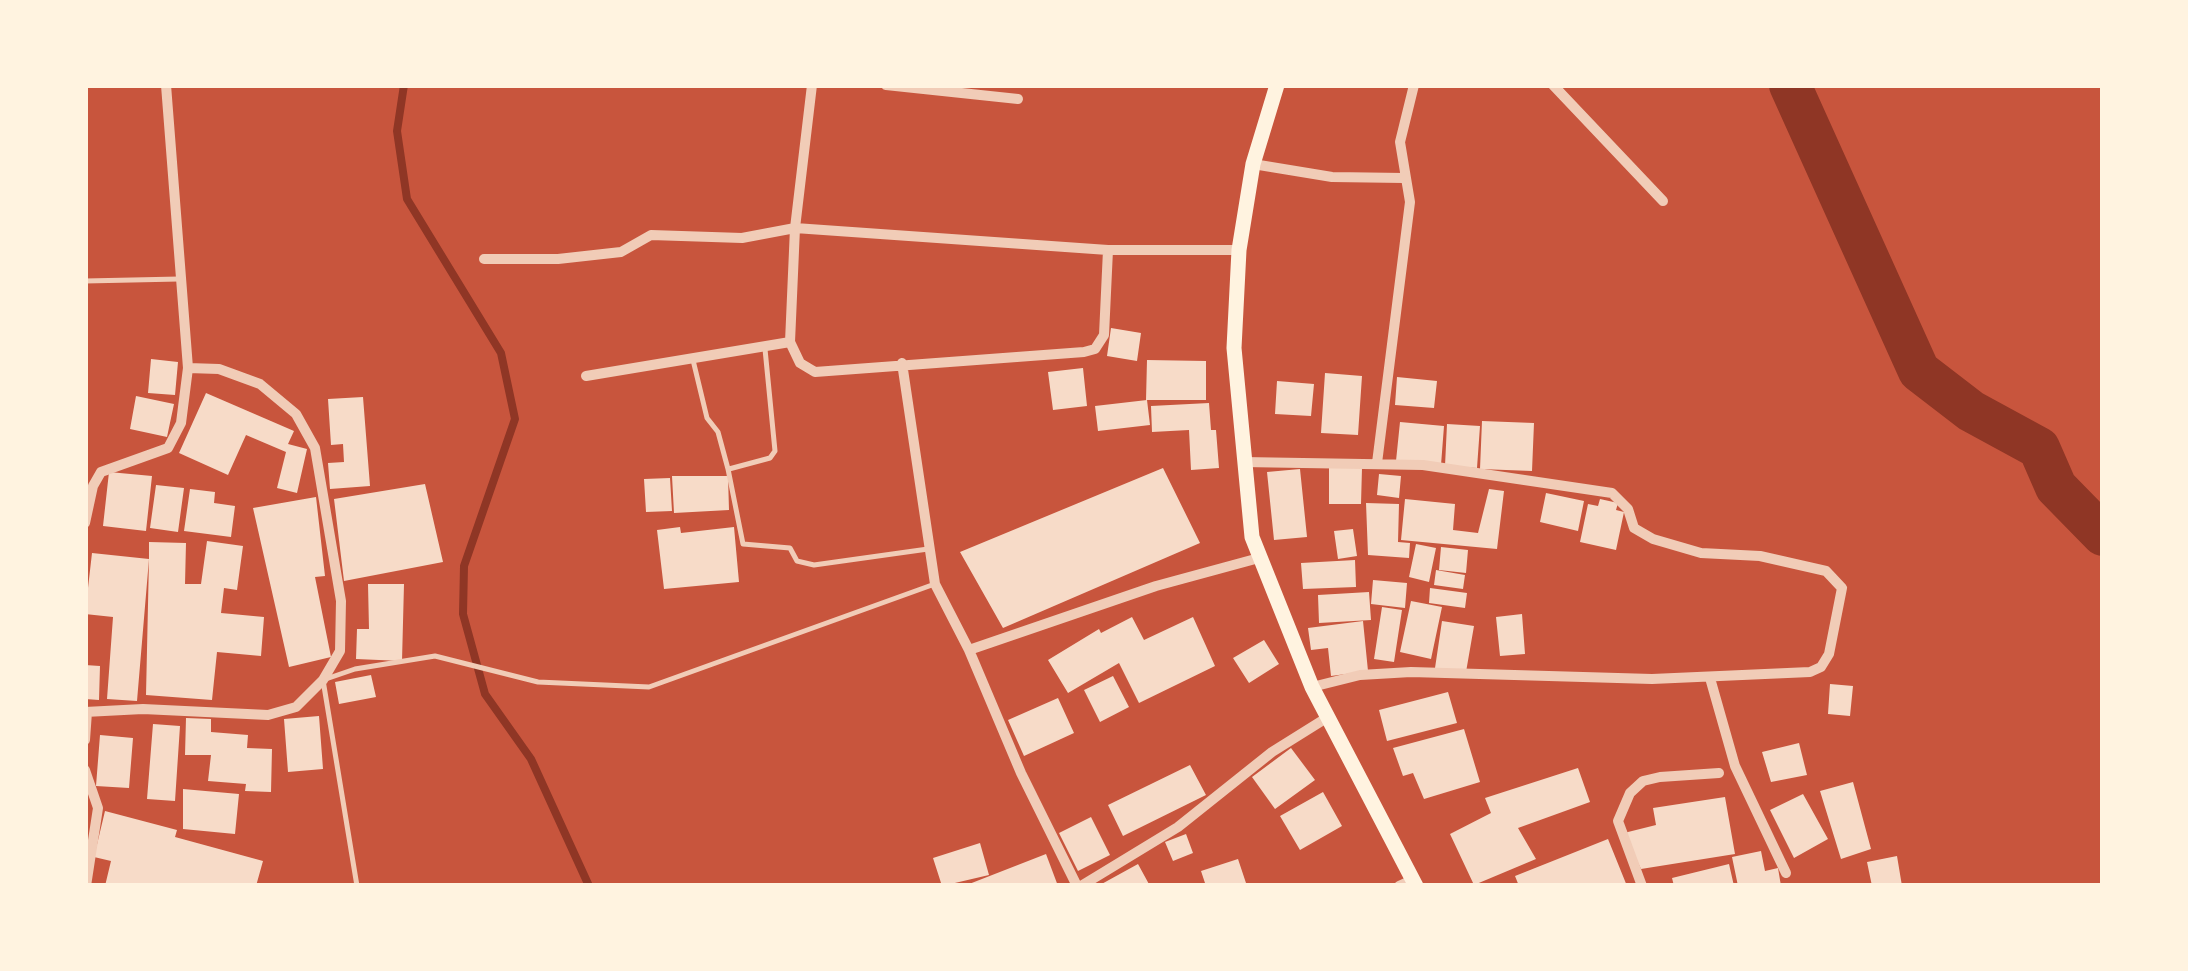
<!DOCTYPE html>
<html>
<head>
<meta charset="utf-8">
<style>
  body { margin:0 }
  #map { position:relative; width:2188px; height:971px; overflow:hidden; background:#c8553d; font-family:"Fira Sans Condensed",sans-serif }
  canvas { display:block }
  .frame { position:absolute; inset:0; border:88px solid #fff3e0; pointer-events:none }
</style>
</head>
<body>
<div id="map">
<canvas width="2188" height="971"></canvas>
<div class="frame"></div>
</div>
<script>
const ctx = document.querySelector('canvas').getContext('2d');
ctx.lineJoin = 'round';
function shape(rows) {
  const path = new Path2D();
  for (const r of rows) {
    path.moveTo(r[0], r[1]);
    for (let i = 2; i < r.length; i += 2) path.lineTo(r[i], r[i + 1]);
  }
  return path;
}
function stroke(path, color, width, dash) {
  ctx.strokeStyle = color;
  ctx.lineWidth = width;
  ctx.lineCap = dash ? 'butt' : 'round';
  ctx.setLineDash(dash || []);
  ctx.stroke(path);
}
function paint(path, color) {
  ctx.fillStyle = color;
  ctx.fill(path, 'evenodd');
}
const stream = shape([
  [404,85,397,131,407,199,501,353,515,419,464,566,463,614,485,694,531,759,589,886]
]);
const river = shape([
  [1790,85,1919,371,1971,411,2039,448,2056,487,2103,535]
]);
const building = shape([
  [1111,328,1141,333,1137,361,1107,356],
  [151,359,178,362,175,395,148,393],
  [1147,360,1206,361,1206,400,1146,400],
  [1083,368,1087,406,1053,410,1048,372],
  [1325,373,1362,376,1358,435,1321,433],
  [1397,377,1437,381,1434,408,1395,405],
  [1277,381,1314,384,1311,416,1275,414],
  [206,393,294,431,288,444,307,449,297,493,277,488,286,452,246,435,228,475,179,453],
  [136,396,174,404,167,437,130,429],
  [363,397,370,486,330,489,328,463,344,462,343,444,331,445,328,399],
  [1147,400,1150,425,1098,431,1095,406],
  [1209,403,1211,430,1216,430,1219,468,1191,470,1189,430,1152,432,1151,406],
  [1482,421,1534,423,1532,471,1480,469],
  [1400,422,1444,426,1441,465,1396,461],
  [1447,424,1480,426,1477,468,1445,466],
  [1163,468,1200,543,1003,628,960,552],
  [1329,468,1362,468,1361,504,1329,504],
  [1300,469,1307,537,1274,540,1267,472],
  [109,472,152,476,146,531,103,526],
  [1379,474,1401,476,1399,498,1377,495],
  [672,476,728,476,729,510,674,513],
  [670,478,672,511,646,512,644,479],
  [425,484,443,562,344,581,334,499],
  [156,485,184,488,178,532,150,528],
  [190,489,215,492,214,503,235,506,231,537,184,531],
  [1489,489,1504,491,1497,549,1401,540,1405,499,1455,504,1453,530,1478,533],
  [1546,493,1584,501,1578,531,1540,522],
  [316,497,325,576,315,577,331,657,289,667,253,508],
  [1600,499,1618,503,1616,510,1624,512,1616,550,1580,542,1588,504,1598,506],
  [1366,503,1399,504,1398,542,1410,543,1409,558,1368,555],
  [680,527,681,533,734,527,739,582,664,589,657,530],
  [1353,529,1357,556,1338,559,1334,531],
  [207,541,243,546,237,590,224,588,221,613,264,617,261,656,217,652,212,700,146,695,149,559,137,701,107,699,113,617,85,614,92,553,149,559,149,542,186,543,185,584,201,584],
  [1416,544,1436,548,1429,582,1409,577],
  [1441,547,1468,550,1466,573,1439,570],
  [1355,560,1356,587,1303,589,1301,563],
  [1436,570,1465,575,1463,589,1434,585],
  [1373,580,1407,583,1405,608,1371,604],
  [368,584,404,584,402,661,356,659,357,629,369,629],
  [1430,588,1467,593,1465,608,1429,603],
  [1369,592,1371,620,1319,623,1318,595],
  [1411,601,1442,607,1431,659,1400,652],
  [1382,607,1402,610,1394,662,1374,659],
  [1522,614,1525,654,1500,656,1496,617],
  [1132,617,1144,640,1193,617,1215,666,1139,703,1119,663,1068,693,1048,660,1099,629,1101,633],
  [1363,621,1368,671,1331,676,1328,648,1311,650,1308,628],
  [1442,621,1474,626,1466,672,1435,668],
  [1264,640,1279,664,1249,683,1233,658],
  [85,665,100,666,99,700,85,699],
  [371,675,376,697,339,704,335,682],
  [1113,676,1129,707,1100,722,1084,690],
  [1830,684,1853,686,1850,716,1828,714],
  [1448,692,1457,723,1387,741,1379,710],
  [1058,698,1074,733,1024,756,1008,720],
  [319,716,323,769,288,772,284,719],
  [186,718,211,719,211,732,248,735,247,748,272,749,271,792,245,791,246,784,208,781,211,755,185,755],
  [153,724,180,726,175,801,147,799],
  [1464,729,1480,782,1424,799,1413,773,1403,776,1393,748],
  [100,735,133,738,129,788,96,786],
  [1799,743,1807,775,1771,782,1762,752],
  [1291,748,1315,780,1275,809,1252,777],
  [1190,765,1206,795,1123,836,1108,805],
  [1578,768,1590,802,1518,828,1536,859,1474,885,1450,834,1491,813,1485,798],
  [1853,782,1871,849,1841,859,1820,791],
  [183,789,239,794,235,834,183,829],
  [1323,792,1342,826,1300,850,1280,816],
  [1803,794,1828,839,1794,858,1770,810],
  [1725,797,1735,854,1641,869,1624,833,1656,825,1653,808],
  [105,811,177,830,175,837,263,861,256,886,105,886,111,861,94,857],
  [1091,817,1110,855,1078,871,1059,833],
  [1186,834,1193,853,1173,861,1165,842],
  [1608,839,1627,886,1519,886,1515,876],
  [980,843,989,875,942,886,933,858],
  [1761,851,1765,871,1778,868,1781,886,1738,886,1732,857],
  [1046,854,1058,886,964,886],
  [1897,856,1902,886,1872,886,1867,862],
  [1238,859,1247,886,1206,886,1201,871],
  [1138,864,1150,886,1098,886],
  [1729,864,1734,886,1674,886,1672,878]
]);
const service = shape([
  [85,281,179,279],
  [693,360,707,418,718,432,728,469,743,544,790,548,797,561,814,565,928,549],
  [729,469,770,458,775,451,765,349],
  [357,886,323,680,355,669,435,656,538,682,649,687,932,585]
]);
const minor = shape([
  [886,85,1018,99],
  [1553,85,1663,201],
  [1253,164,1332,177,1404,178],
  [484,259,558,259,621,252,651,235,742,238,795,228,1108,250,1239,250],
  [790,342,800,363,815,372,1084,352,1095,349,1104,335,1108,250],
  [902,363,935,584,969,650],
  [586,376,790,342,795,228,812,85],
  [1243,462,1423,465,1612,493,1628,509,1634,528,1653,539,1701,553,1760,556,1826,571,1842,588,1829,654,1821,667,1810,672,1652,679,1411,672,1360,675,1312,687],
  [1377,463,1410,202,1400,142,1414,85],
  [85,523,93,486,101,472,168,448,181,423,188,368,166,85],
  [1710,678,1735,766,1786,873],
  [85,712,143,709,268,715,296,707,323,680,340,651,341,601,315,448,296,414,260,384,219,369,188,368],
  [85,740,87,712],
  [85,770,98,808,86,886],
  [1077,886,1021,773,969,650,1156,586,1259,558],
  [1081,886,1178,827,1272,752,1328,717],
  [1399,886,1412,880],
  [1642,886,1618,821,1630,793,1643,781,1660,777,1719,773]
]);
const primary = shape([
  [1277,85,1253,164,1239,250,1234,348,1252,537,1312,687,1416,886]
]);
stroke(stream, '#8f3625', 8);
stroke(river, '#8f3625', 42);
paint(building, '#f7dbc8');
stroke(service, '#f1ccb7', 5);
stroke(minor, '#f1ccb7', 10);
stroke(primary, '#fff3e0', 15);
</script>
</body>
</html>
